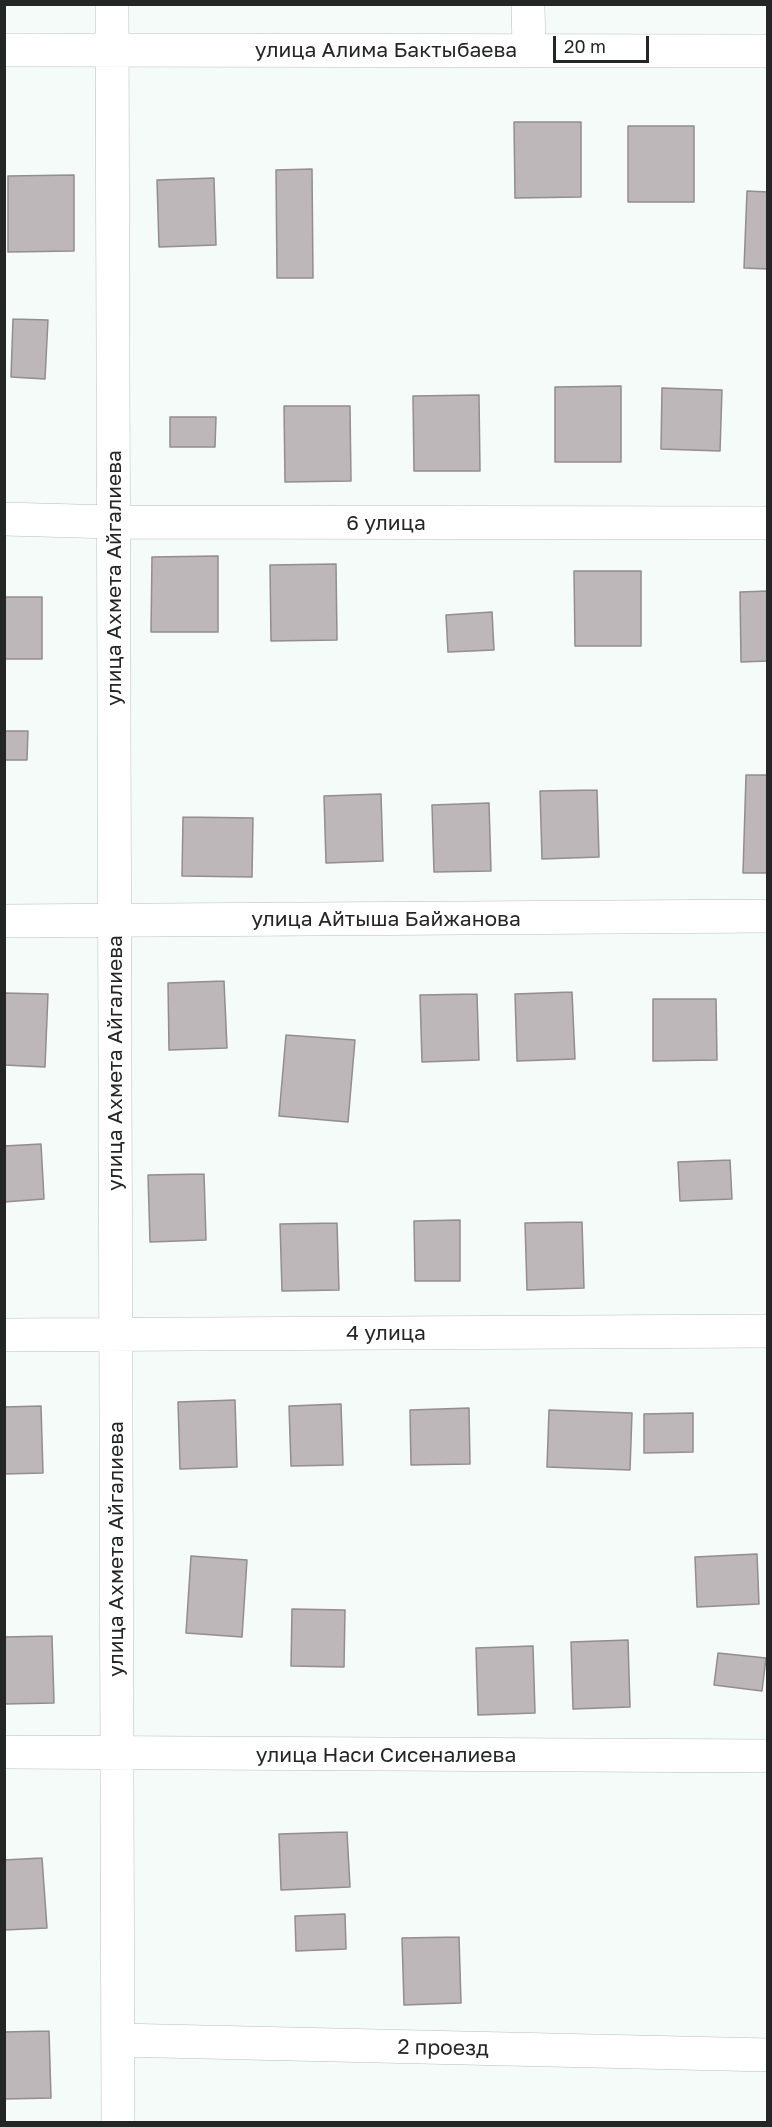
<!DOCTYPE html>
<html>
<head>
<meta charset="utf-8">
<style>
  body { margin:0 }
  #map { position:relative; width:772px; height:2127px; overflow:hidden; background:#f5fbf9; font-family:"Golos Text",sans-serif }
  canvas { display:block }
  .frame { position:absolute; inset:0; border:6px solid #242625; pointer-events:none }
  .scale { position:absolute; left:553px; top:36px; width:96px; height:27px; box-sizing:border-box; border:3px solid #242625; border-top:0; padding-left:8px; font-size:18px; line-height:21px; white-space:nowrap; color:#242625; -webkit-text-stroke:4px #fff; paint-order:stroke }
</style>
</head>
<body>
<div id="map">
<canvas width="772" height="2127"></canvas>
<div class="frame"></div>
<div class="scale">20 m</div>
</div>
<script>
const ctx = document.querySelector('canvas').getContext('2d');
ctx.lineJoin = 'round';
function paint(path, color) {
  ctx.fillStyle = color;
  ctx.fill(path, 'evenodd');
}
function shape(rows) {
  const path = new Path2D();
  for (const r of rows) {
    path.moveTo(r[0], r[1]);
    for (let i = 2; i < r.length; i += 2) path.lineTo(r[i], r[i + 1]);
  }
  return path;
}
function stroke(path, color, width, dash) {
  ctx.strokeStyle = color;
  ctx.lineWidth = width;
  ctx.lineCap = dash ? 'butt' : 'round';
  ctx.setLineDash(dash || []);
  ctx.stroke(path);
}
function drawText(font, color, halo, rows, align = 'center') {
  ctx.font = font + ' "Golos Text",sans-serif';
  ctx.lineWidth = 4.5;
  ctx.setLineDash([]);
  ctx.textBaseline = 'middle';
  ctx.strokeStyle = halo;
  ctx.fillStyle = color;
  for (const [text, x, y, turn = 0] of rows) {
    ctx.save();
    ctx.translate(x, y);
    ctx.rotate((+turn || 0) * Math.PI / 180);
    ctx.textAlign = isNaN(turn) ? turn : align;
    if (halo) ctx.strokeText(text, 0, 0);
    ctx.fillText(text, 0, 0);
    ctx.restore();
  }
}
const building = shape([
  [514,122,581,122,581,197,515,198,514,122],
  [628,126,694,126,694,202,628,202,628,126],
  [312,169,313,278,277,278,276,170,312,169],
  [74,175,74,251,8,252,8,176,74,175],
  [214,178,216,245,159,247,157,180,214,178],
  [747,191,768,192,768,269,744,268,747,191],
  [13,319,48,320,45,379,11,377,13,319],
  [621,386,621,462,555,462,555,387,621,386],
  [662,388,722,390,720,451,661,449,662,388],
  [479,395,480,471,414,471,413,396,479,395],
  [284,406,350,406,351,481,285,482,284,406],
  [170,417,216,417,215,447,170,447,170,417],
  [218,556,218,632,151,632,152,557,218,556],
  [336,564,337,640,271,641,270,565,336,564],
  [574,571,641,571,641,646,575,646,574,571],
  [768,591,768,661,741,662,740,592,768,591],
  [4,597,42,597,42,659,4,659,4,597],
  [492,612,494,650,448,652,446,615,492,612],
  [4,731,28,731,27,760,4,760,4,731],
  [746,775,768,775,768,873,743,873,746,775],
  [597,790,599,857,542,859,540,791,597,790],
  [381,794,383,861,326,863,324,796,381,794],
  [489,803,491,871,434,872,432,805,489,803],
  [183,817,253,818,252,877,182,876,183,817],
  [224,981,227,1048,169,1050,168,983,224,981],
  [572,992,575,1059,517,1061,515,994,572,992],
  [4,993,48,994,45,1067,4,1065,4,993],
  [477,994,479,1060,422,1062,420,995,477,994],
  [653,999,716,999,717,1060,653,1061,653,999],
  [286,1035,355,1040,348,1122,279,1116,286,1035],
  [41,1144,44,1199,4,1202,4,1146,41,1144],
  [730,1160,732,1199,680,1201,678,1162,730,1160],
  [204,1174,206,1240,150,1242,148,1175,204,1174],
  [460,1220,460,1281,415,1281,414,1221,460,1220],
  [582,1222,584,1288,527,1290,525,1223,582,1222],
  [337,1223,339,1290,282,1291,280,1224,337,1223],
  [235,1400,237,1467,180,1469,178,1402,235,1400],
  [341,1404,343,1465,291,1466,289,1406,341,1404],
  [41,1406,43,1473,4,1474,4,1407,41,1406],
  [469,1408,470,1464,411,1465,410,1410,469,1408],
  [549,1410,632,1413,630,1470,547,1467,549,1410],
  [693,1413,693,1452,644,1453,644,1414,693,1413],
  [757,1554,759,1604,697,1607,695,1557,757,1554],
  [191,1556,247,1560,242,1637,186,1633,191,1556],
  [292,1609,345,1610,344,1667,291,1666,292,1609],
  [52,1636,54,1703,4,1704,4,1637,52,1636],
  [628,1640,630,1707,573,1709,571,1642,628,1640],
  [533,1646,535,1713,478,1715,476,1648,533,1646],
  [718,1653,766,1658,762,1691,714,1685,718,1653],
  [347,1832,350,1887,281,1890,279,1834,347,1832],
  [42,1858,47,1928,4,1930,4,1860,42,1858],
  [345,1914,346,1949,296,1951,295,1916,345,1914],
  [459,1937,461,2003,404,2005,402,1938,459,1937],
  [49,2031,51,2098,4,2099,4,2032,49,2031]
]);
const minor = shape([
  [112,4,118,2122],
  [528,4,529,50],
  [4,50,768,51],
  [4,519,114,522,768,523],
  [4,921,768,916],
  [4,1335,768,1331],
  [4,1752,768,1756],
  [118,2040,768,2055]
]);
const streetNames = [
  ["улица Алима Бактыбаева",386,50],
  ["6 улица",386,523],
  ["улица Ахмета Айгалиева",114,578,-90],
  ["улица Айтыша Байжанова",386,919],
  ["улица Ахмета Айгалиева",115,1063,-90],
  ["4 улица",386,1333],
  ["улица Ахмета Айгалиева",116,1549,-90],
  ["улица Наси Сисеналиева",386,1755],
  ["2 проезд",443,2048,1]
];
paint(building, '#bdb7b9');
stroke(building, '#938d8e', 1.5);
stroke(minor, '#b9bfbd', 34);
stroke(minor, '#fff', 33);
drawText('21px', '#242625', '#fff', streetNames);
</script>
</body>
</html>
